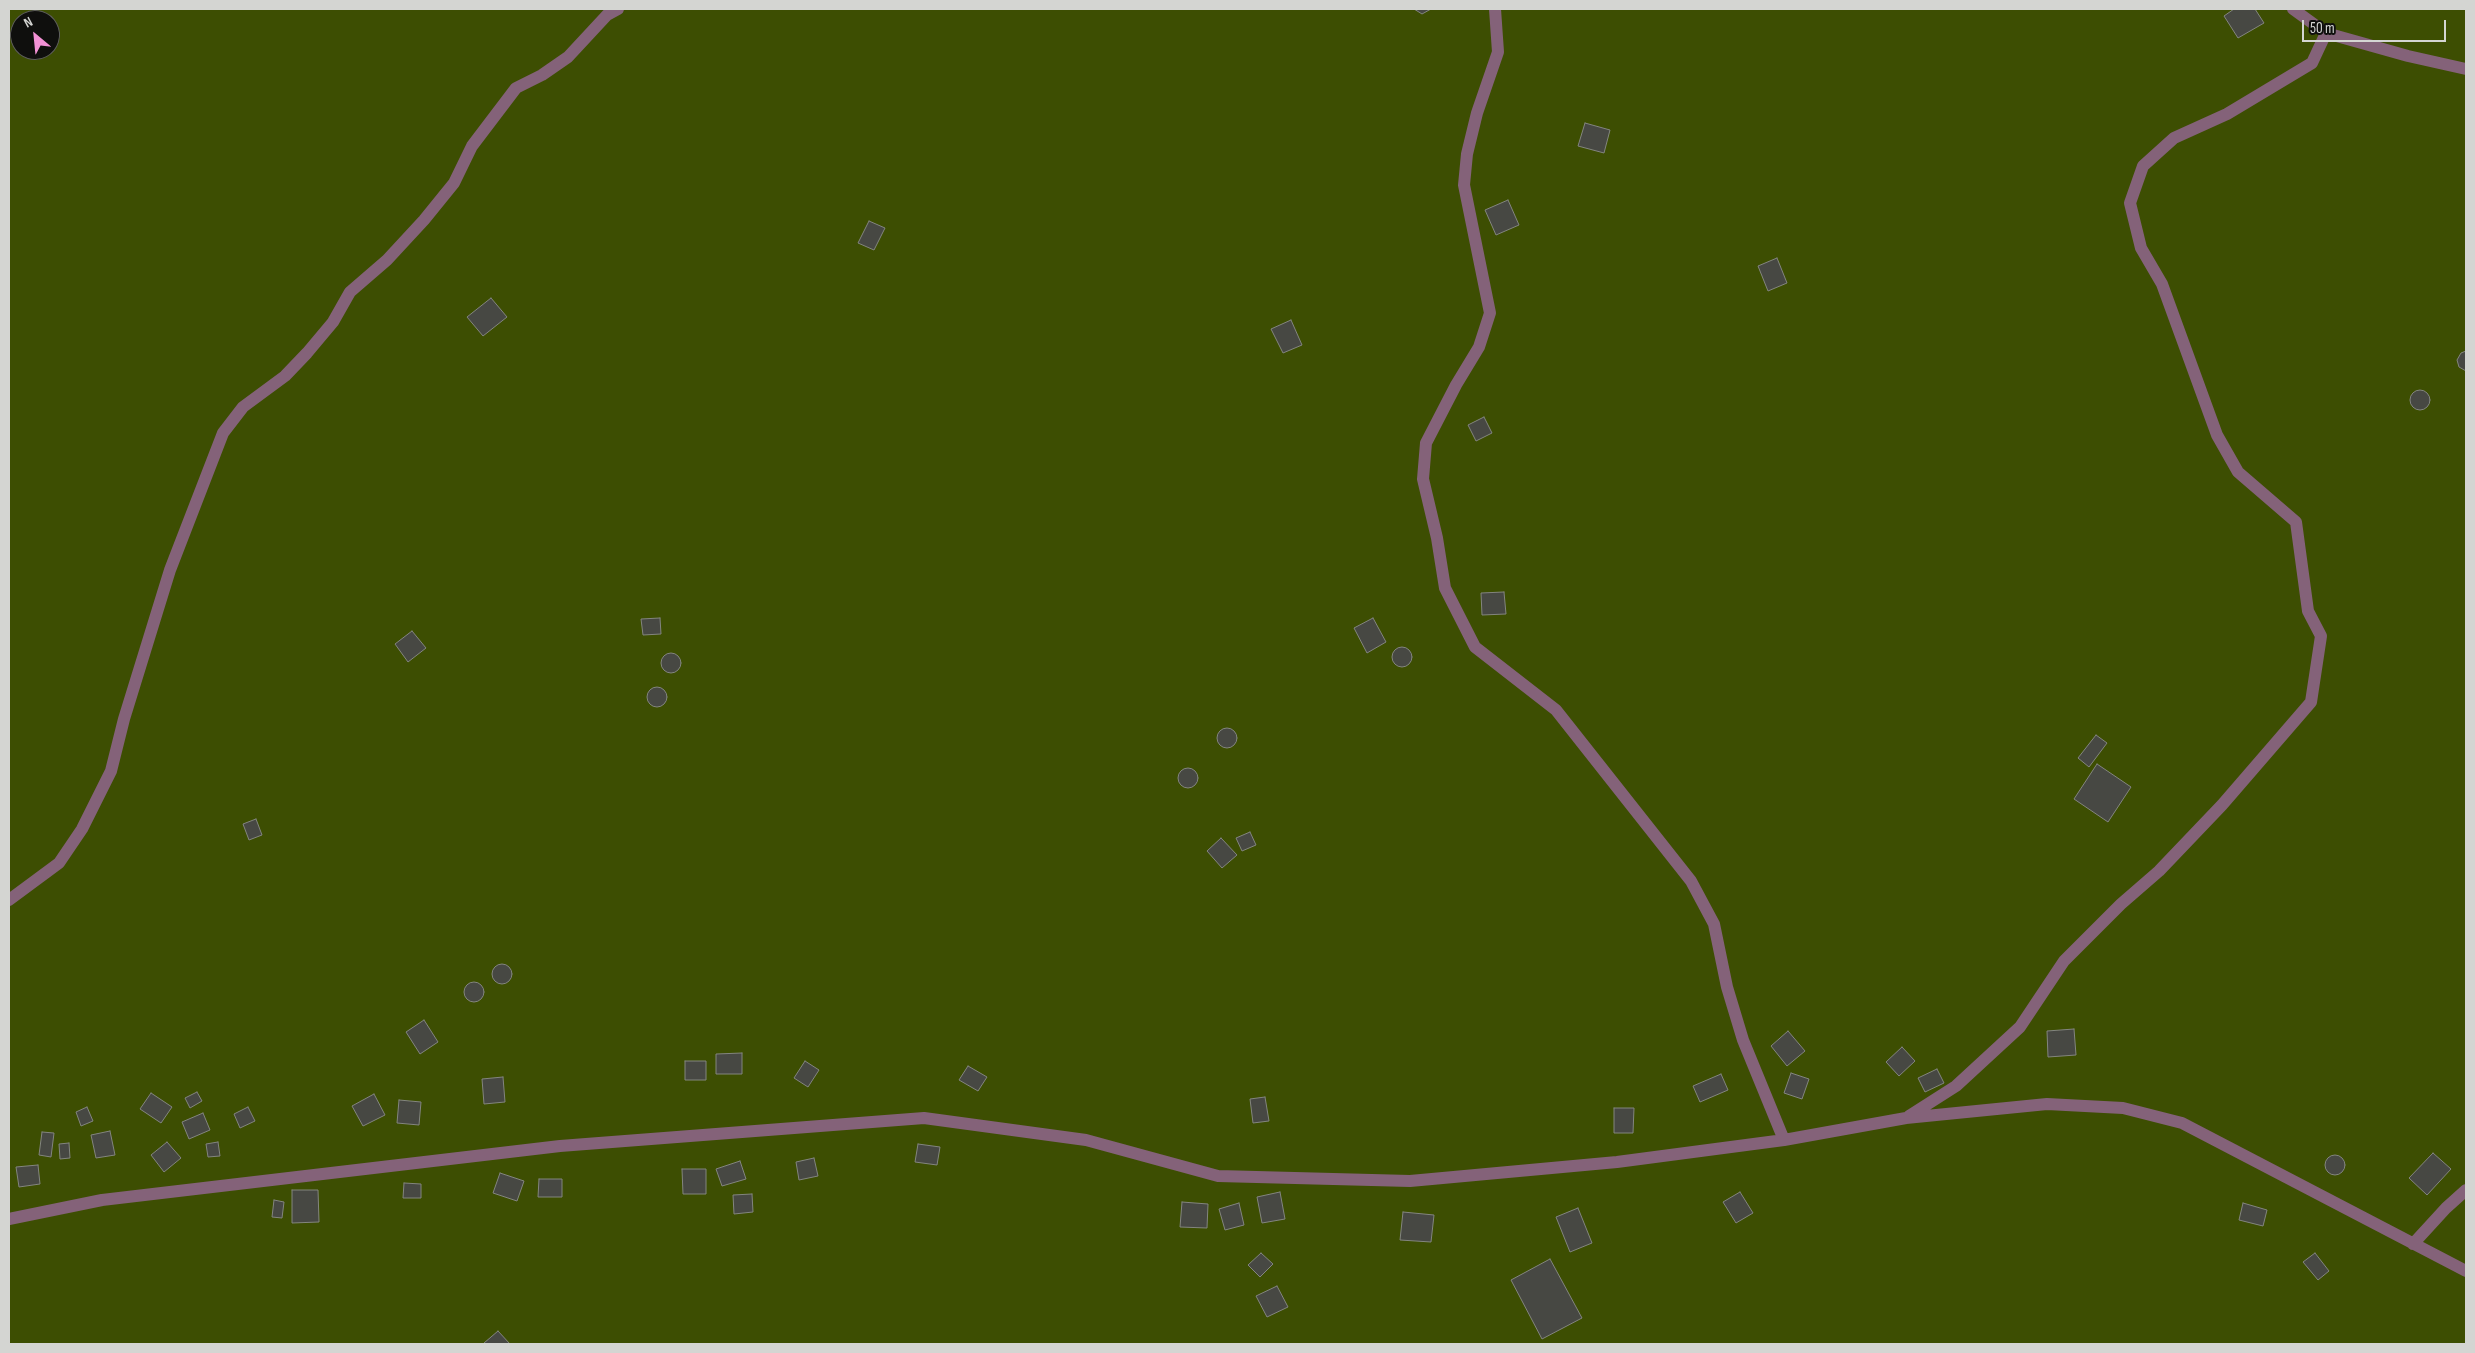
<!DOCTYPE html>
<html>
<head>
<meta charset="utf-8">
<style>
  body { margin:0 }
  #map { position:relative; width:2475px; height:1353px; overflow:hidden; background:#252722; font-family:"Sofia Sans Condensed",sans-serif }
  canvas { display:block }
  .frame { position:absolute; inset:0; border:10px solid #d4d5d2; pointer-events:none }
  .north { position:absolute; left:10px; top:10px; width:50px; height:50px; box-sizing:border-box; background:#0f0f0d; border:1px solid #5e5e5c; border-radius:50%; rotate:332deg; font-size:14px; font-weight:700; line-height:20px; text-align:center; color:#d4d5d2 }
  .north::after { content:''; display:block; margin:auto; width:18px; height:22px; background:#f391d5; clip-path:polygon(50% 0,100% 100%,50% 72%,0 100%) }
  .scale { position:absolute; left:2302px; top:20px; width:144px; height:22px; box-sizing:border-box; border:2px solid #d4d5d2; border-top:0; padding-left:6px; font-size:15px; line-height:18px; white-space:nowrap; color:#d4d5d2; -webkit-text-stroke:4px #0f0f0d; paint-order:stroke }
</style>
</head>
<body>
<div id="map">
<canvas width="2475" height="1353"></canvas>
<div class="frame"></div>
<div class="north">N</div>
<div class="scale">50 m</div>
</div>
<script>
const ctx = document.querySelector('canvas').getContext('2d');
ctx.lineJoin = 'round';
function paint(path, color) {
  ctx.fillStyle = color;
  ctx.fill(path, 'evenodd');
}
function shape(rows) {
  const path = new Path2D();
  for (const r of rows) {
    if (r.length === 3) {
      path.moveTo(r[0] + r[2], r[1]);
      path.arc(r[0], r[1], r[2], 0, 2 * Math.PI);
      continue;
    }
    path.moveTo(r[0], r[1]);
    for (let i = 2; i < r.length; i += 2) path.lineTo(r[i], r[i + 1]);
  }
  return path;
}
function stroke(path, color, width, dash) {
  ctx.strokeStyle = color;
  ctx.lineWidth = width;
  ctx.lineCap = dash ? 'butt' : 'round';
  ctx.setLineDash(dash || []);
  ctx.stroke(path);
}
const green = shape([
  [9,9,2466,9,2466,1344,9,1344],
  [20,20,50,20,50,50,20,50]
]);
const building = shape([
  [1414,9,1431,9,1422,14,1414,9],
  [2234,9,2255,9,2264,23,2238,38,2224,16,2234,9],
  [1585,123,1610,130,1604,153,1578,146,1585,123],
  [1508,200,1519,225,1496,235,1485,210,1508,200],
  [869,221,885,228,874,250,858,243,869,221],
  [1777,258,1787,283,1768,291,1758,266,1777,258],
  [491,298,507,317,483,336,467,317,491,298],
  [1291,320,1302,345,1283,353,1271,329,1291,320],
  [2466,351,2466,371,2459,367,2457,360,2461,353,2466,351],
  [2420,400,10],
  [1484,417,1492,433,1476,441,1468,425,1484,417],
  [1504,592,1506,614,1482,615,1481,593,1504,592],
  [660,618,661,634,643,635,641,619,660,618],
  [1373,618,1386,642,1367,653,1354,628,1373,618],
  [412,631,426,648,408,662,395,644,412,631],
  [1402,657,10],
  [671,663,10],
  [657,697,10],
  [1227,738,10],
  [2096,735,2107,743,2089,767,2078,758,2096,735],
  [2097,764,2131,787,2108,822,2074,799,2097,764],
  [1188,778,10],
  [256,819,262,835,249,840,243,824,256,819],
  [1250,832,1256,845,1242,851,1236,838,1250,832],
  [1221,838,1237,855,1222,868,1207,851,1221,838],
  [502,974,10],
  [474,992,10],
  [424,1020,438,1042,420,1054,406,1032,424,1020],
  [2074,1029,2076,1055,2048,1057,2047,1031,2074,1029],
  [1788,1031,1805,1051,1787,1066,1771,1046,1788,1031],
  [1902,1047,1915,1061,1899,1076,1886,1062,1902,1047],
  [742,1053,742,1074,716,1074,716,1054,742,1053],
  [685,1061,706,1061,706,1080,685,1080,685,1061],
  [805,1061,819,1070,808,1087,794,1078,805,1061],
  [968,1066,987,1077,978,1091,959,1080,968,1066],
  [1937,1069,1944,1083,1925,1092,1918,1078,1937,1069],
  [1791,1073,1809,1079,1802,1099,1784,1093,1791,1073],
  [1721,1074,1728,1090,1700,1102,1693,1086,1721,1074],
  [503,1077,505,1102,484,1104,482,1079,503,1077],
  [197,1092,202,1101,190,1108,185,1098,197,1092],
  [151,1093,172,1107,161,1123,140,1109,151,1093],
  [374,1094,385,1115,363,1126,352,1106,374,1094],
  [1265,1097,1269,1121,1253,1123,1250,1099,1265,1097],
  [399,1100,421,1102,419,1125,397,1123,399,1100],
  [87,1107,93,1121,81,1126,76,1112,87,1107],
  [248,1107,255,1121,240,1128,234,1114,248,1107],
  [1614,1108,1634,1108,1633,1133,1614,1133,1614,1108],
  [203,1113,210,1130,189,1139,182,1122,203,1113],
  [110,1131,115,1155,96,1158,91,1135,110,1131],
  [42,1132,54,1133,51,1157,39,1155,42,1132],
  [167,1142,181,1158,164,1172,151,1155,167,1142],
  [218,1142,220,1156,208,1157,206,1144,218,1142],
  [69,1143,70,1158,60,1159,59,1144,69,1143],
  [918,1144,940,1147,937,1165,915,1162,918,1144],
  [2433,1153,2451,1169,2427,1195,2409,1178,2433,1153],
  [2335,1165,10],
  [814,1158,818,1176,799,1180,796,1162,814,1158],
  [740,1161,746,1179,722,1186,716,1169,740,1161],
  [38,1165,40,1184,19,1187,16,1167,38,1165],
  [682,1169,706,1169,706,1194,683,1194,682,1169],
  [500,1173,524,1181,517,1201,493,1193,500,1173],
  [539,1179,562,1179,562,1197,538,1197,539,1179],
  [404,1183,421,1184,421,1198,403,1198,404,1183],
  [292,1190,318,1190,319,1222,292,1223,292,1190],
  [1280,1192,1285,1219,1262,1223,1257,1197,1280,1192],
  [1740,1192,1753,1213,1736,1223,1723,1202,1740,1192],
  [752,1194,753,1212,734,1214,733,1195,752,1194],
  [274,1200,284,1202,282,1218,272,1217,274,1200],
  [1182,1202,1208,1204,1207,1228,1180,1227,1182,1202],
  [1239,1203,1244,1225,1225,1230,1219,1209,1239,1203],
  [2243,1203,2267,1210,2263,1226,2239,1220,2243,1203],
  [1578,1208,1592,1243,1570,1252,1556,1217,1578,1208],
  [1403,1212,1434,1215,1431,1242,1400,1240,1403,1212],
  [1261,1253,1273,1264,1260,1277,1248,1265,1261,1253],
  [2315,1253,2329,1271,2318,1280,2303,1262,2315,1253],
  [1550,1259,1582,1318,1542,1339,1511,1280,1550,1259],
  [1277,1286,1288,1307,1267,1317,1256,1296,1277,1286],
  [498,1331,510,1344,485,1344,484,1343,498,1331]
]);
const minor = shape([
  [1495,9,1498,52,1477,113,1467,154,1464,185,1490,313,1479,347,1456,385,1426,443,1423,479,1437,538,1445,588,1475,647,1556,710,1691,881,1714,924,1727,987,1743,1040,1784,1140],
  [2293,9,2326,33,2408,56,2466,69],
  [9,900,59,863,82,829,111,771,124,719,170,570,223,433,243,407,285,376,307,353,333,322,350,292,387,260,424,220,454,183,472,146,516,88,542,75,568,57,607,15,618,9],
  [1909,1116,1956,1086,2020,1027,2064,961,2121,904,2159,871,2222,805,2311,702,2321,636,2308,611,2296,522,2238,472,2217,435,2162,284,2141,248,2130,203,2143,166,2174,138,2227,114,2312,63,2326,33],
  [9,1219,102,1200,560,1146,924,1118,1086,1140,1218,1176,1410,1181,1617,1162,1784,1140,1906,1118,2047,1104,2123,1108,2182,1123,2466,1271],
  [2413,1244,2446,1208,2466,1190]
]);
paint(green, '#3d4e02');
paint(building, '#474843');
stroke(building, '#83857f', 1);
stroke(minor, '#846279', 12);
</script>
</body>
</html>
